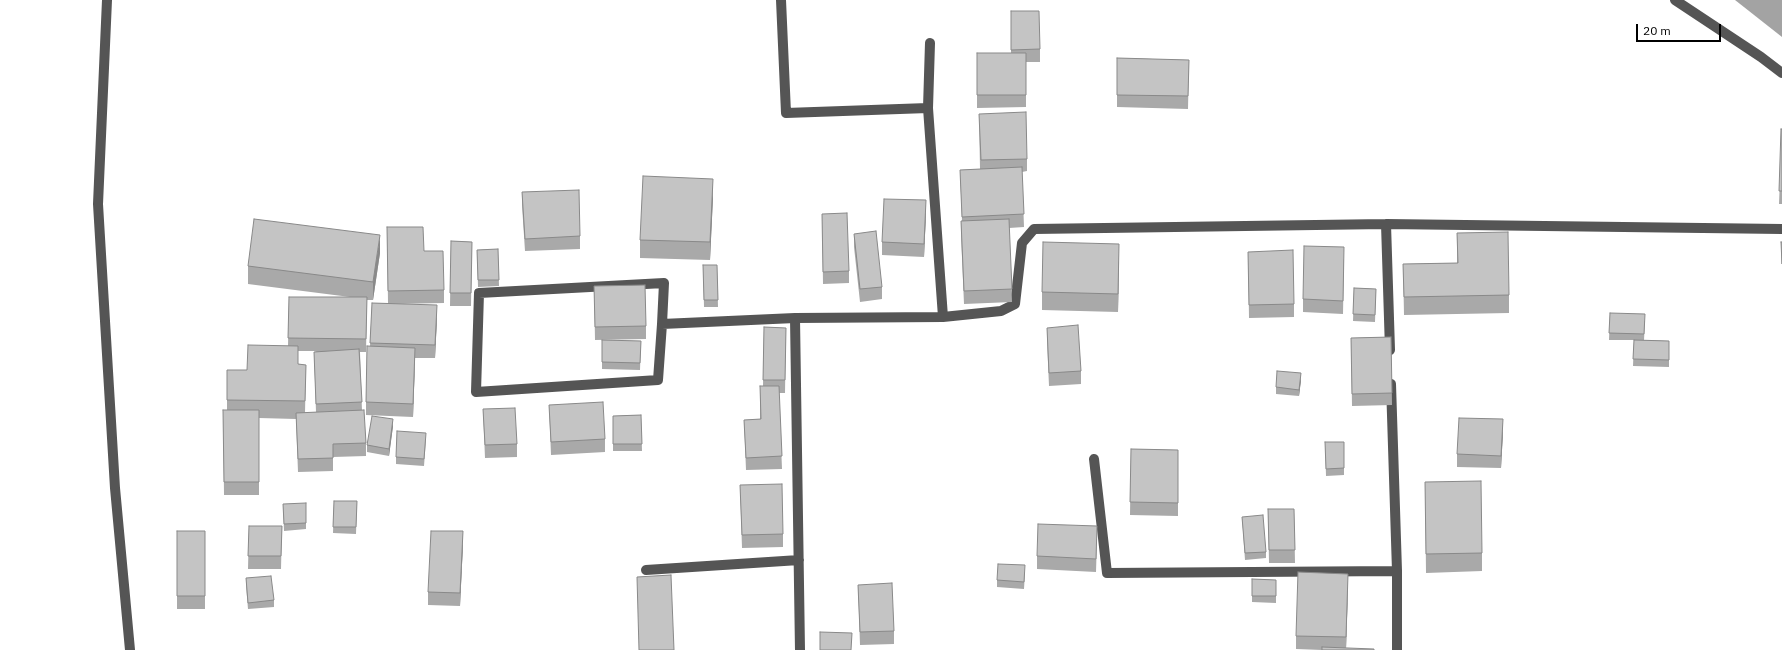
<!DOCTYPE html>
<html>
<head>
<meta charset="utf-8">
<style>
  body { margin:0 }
  #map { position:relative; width:1782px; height:650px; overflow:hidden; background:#fff; font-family:"IBM Plex Sans",sans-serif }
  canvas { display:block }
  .scale { position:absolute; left:1636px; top:24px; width:85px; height:18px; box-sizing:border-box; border:2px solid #000; border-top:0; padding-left:5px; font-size:12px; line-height:14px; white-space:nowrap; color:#000; -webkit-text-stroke:3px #fff; paint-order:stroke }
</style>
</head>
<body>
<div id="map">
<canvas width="1782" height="650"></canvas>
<div class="scale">20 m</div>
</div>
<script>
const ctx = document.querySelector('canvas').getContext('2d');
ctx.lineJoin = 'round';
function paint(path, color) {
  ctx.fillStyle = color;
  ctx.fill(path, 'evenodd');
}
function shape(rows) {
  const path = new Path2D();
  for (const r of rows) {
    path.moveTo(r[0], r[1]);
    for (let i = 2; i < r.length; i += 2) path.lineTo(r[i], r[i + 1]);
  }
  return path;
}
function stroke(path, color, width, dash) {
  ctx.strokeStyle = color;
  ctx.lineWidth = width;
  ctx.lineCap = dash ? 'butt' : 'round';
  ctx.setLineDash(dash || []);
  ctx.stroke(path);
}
const water = shape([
  [1735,0,1782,0,1782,37]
]);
const minor = shape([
  [107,0,98,204,115,488,130,650],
  [781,0,786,113,928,108],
  [1675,0,1761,57,1782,73],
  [930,43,928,108,943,317],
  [1386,224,1390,350],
  [795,318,800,650],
  [662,324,658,380,476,392,479,293,664,283,662,324,795,318,943,317,1001,311,1015,304,1022,243,1034,229,1386,224,1782,229],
  [1391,384,1397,571,1397,650],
  [1094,459,1107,573,1397,571],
  [646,570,799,560]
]);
const wall = shape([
  [1011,11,1040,49,1040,62,1026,62,1026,107,977,108,977,53,1011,53],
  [1117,58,1189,60,1188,109,1117,107],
  [979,114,1027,159,1027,171,1022,172,1024,227,1009,228,1012,302,964,304,961,234,961,221,962,221,960,170,980,169],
  [1782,129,1782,204,1779,204],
  [522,192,580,236,580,249,525,251,522,205],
  [713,197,710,260,640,258,640,240],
  [926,213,924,257,882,255,882,242],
  [822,214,849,271,849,283,823,284],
  [387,227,424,251,444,290,444,303,395,304,437,318,435,358,415,358,413,417,366,415,366,402,370,347,372,303,388,303],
  [1457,233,1509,295,1509,313,1404,315,1403,264,1457,263],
  [854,234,882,287,882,299,860,302,854,247],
  [451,241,472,242,471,306,450,306],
  [498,249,499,286,478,287,477,250],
  [1248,252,1294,304,1294,317,1249,318],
  [380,253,373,300,367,300,366,352,360,352,362,411,366,443,366,456,333,457,333,471,298,472,296,419,259,418,259,495,224,495,223,410,227,410,227,370,247,370,288,346,289,297,350,297,248,284,248,266],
  [298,351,317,351,314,352,316,412,305,413,306,365,298,364],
  [1344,259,1343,314,1303,312,1303,299],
  [1119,262,1118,312,1042,310,1042,292],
  [703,265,717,265,718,307,704,307],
  [594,286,646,326,646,339,595,340],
  [1354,288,1376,289,1375,322,1353,321],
  [1610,313,1645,321,1644,340,1669,341,1669,367,1633,366,1634,340,1609,340],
  [764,327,786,328,785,393,779,393,782,469,746,470,744,420,760,419,760,386,763,386],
  [1047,328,1081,371,1081,384,1049,386,1047,340],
  [1391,337,1392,405,1352,406,1351,338],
  [602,340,641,341,640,370,602,369],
  [1301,380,1299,396,1276,394,1276,387],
  [549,405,605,439,605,452,551,455],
  [483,409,517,444,517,457,485,458],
  [641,415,642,451,613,451,613,416],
  [393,426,389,456,367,452,367,445],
  [1503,432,1501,468,1457,467,1457,454],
  [426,439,424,466,396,464,396,457],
  [1325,442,1344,468,1344,475,1326,476],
  [1131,449,1178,450,1178,516,1130,515],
  [1425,482,1482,553,1482,571,1426,573],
  [740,485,783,534,783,547,742,548],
  [334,501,357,501,356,534,333,533],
  [283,504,306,523,306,529,284,531],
  [1268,509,1294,509,1295,563,1269,563],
  [1242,517,1266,552,1266,558,1245,560],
  [249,526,282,526,281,569,248,569],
  [177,531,205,531,205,609,177,609],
  [1097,539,1096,572,1037,569,1037,556],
  [463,544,460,606,428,605,428,592],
  [1025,572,1024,589,997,587,997,580],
  [246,578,274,600,274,607,248,609,246,585],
  [1252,579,1276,580,1276,603,1252,602],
  [858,585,894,631,894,644,860,645],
  [1348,587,1346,648,1322,650,1296,649,1296,636]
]);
const shadedWall = shape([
  [713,179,713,197,710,260,710,242],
  [926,200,926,213,924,257,924,244],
  [380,235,380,253,373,300,373,282],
  [1119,244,1119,262,1118,312,1118,294],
  [437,305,437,318,435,358,435,345],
  [415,348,415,361,413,417,413,404],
  [1301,373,1301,380,1299,396,1299,390],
  [393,419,393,426,389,456,389,449],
  [1503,419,1503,432,1501,468,1501,456],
  [463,531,463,544,460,606,460,593],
  [1348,574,1348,587,1346,650,1346,637]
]);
const building = shape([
  [1011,11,1039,11,1040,49,1011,50,1011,11],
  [977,53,1026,53,1026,95,977,95,977,53],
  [1117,58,1189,60,1188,96,1117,95,1117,58],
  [1026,112,1027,159,981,160,979,114,1026,112],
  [1781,129,1782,129,1782,191,1779,191,1781,129],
  [1022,167,1024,214,962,217,960,170,1022,167],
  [643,176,713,179,710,242,640,240,643,176],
  [579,190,580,236,525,239,522,192,579,190],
  [884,199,926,200,924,244,882,242,884,199],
  [847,213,849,271,823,272,822,214,847,213],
  [254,219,380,235,373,282,248,266,254,219],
  [1009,219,1012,289,964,291,961,221,1009,219],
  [387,227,423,227,424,251,443,251,444,290,388,291,387,227],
  [876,231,882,287,860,289,854,234,876,231],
  [1508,232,1509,295,1404,297,1403,264,1458,263,1457,233,1508,232],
  [451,241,472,242,471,293,450,293,451,241],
  [1043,242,1119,244,1118,294,1042,292,1043,242],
  [1781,242,1782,242,1782,264,1781,242],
  [1304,246,1344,247,1343,301,1303,299,1304,246],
  [498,249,499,280,478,280,477,250,498,249],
  [1293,250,1294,304,1249,305,1248,252,1293,250],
  [703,265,717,265,718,300,704,300,703,265],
  [645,285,646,326,595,327,594,286,645,285],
  [1354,288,1376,289,1375,315,1353,314,1354,288],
  [289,297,367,297,366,339,288,338,289,297],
  [372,303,437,305,435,345,370,343,372,303],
  [1610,313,1645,314,1644,334,1609,333,1610,313],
  [1078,325,1081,371,1049,373,1047,328,1078,325],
  [764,327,786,328,785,380,763,380,764,327],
  [1391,337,1392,393,1352,394,1351,338,1391,337],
  [602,340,641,341,640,363,602,362,602,340],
  [1634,340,1669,341,1669,360,1633,359,1634,340],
  [248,345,298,346,298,364,306,365,305,401,227,400,227,370,247,370,248,345],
  [367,346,415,348,413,404,366,402,367,346],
  [359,349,362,402,316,404,314,352,359,349],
  [1277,371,1301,373,1299,390,1276,387,1277,371],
  [760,386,779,386,782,456,746,458,744,420,761,419,760,386],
  [603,402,605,439,551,442,549,405,603,402],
  [515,408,517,444,485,445,483,409,515,408],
  [223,410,259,410,259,482,224,482,223,410],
  [364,410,366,443,333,444,333,458,298,459,296,413,364,410],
  [641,415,642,444,613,444,613,416,641,415],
  [372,416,393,419,389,449,367,445,372,416],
  [1459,418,1503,419,1501,456,1457,454,1459,418],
  [397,431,426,433,424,459,396,457,397,431],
  [1325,442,1344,442,1344,468,1326,469,1325,442],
  [1131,449,1178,450,1178,503,1130,502,1131,449],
  [1481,481,1482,553,1426,554,1425,482,1481,481],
  [782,484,783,534,742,535,740,485,782,484],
  [334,501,357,501,356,527,333,527,334,501],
  [306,503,306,523,284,524,283,504,306,503],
  [1268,509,1294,509,1295,550,1269,550,1268,509],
  [1263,515,1266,552,1245,553,1242,517,1263,515],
  [1038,524,1097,526,1096,559,1037,556,1038,524],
  [249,526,282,526,281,556,248,556,249,526],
  [177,531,205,531,205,596,177,596,177,531],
  [431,531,463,531,460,593,428,592,431,531],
  [998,564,1025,565,1024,582,997,580,998,564],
  [1298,572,1348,574,1346,637,1296,636,1298,572],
  [671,575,674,650,639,650,637,577,671,575],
  [271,576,274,600,248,603,246,578,271,576],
  [1252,579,1276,580,1276,596,1252,596,1252,579],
  [892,583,894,631,860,632,858,585,892,583],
  [820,632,852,633,851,650,820,650,820,632],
  [1322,647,1374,649,1374,650,1322,650,1322,647]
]);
paint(water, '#a3a3a3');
stroke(minor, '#555', 10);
paint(wall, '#a9a9a9');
paint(shadedWall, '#898989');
paint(building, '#c4c4c4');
stroke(building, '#898989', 1);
</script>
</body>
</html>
